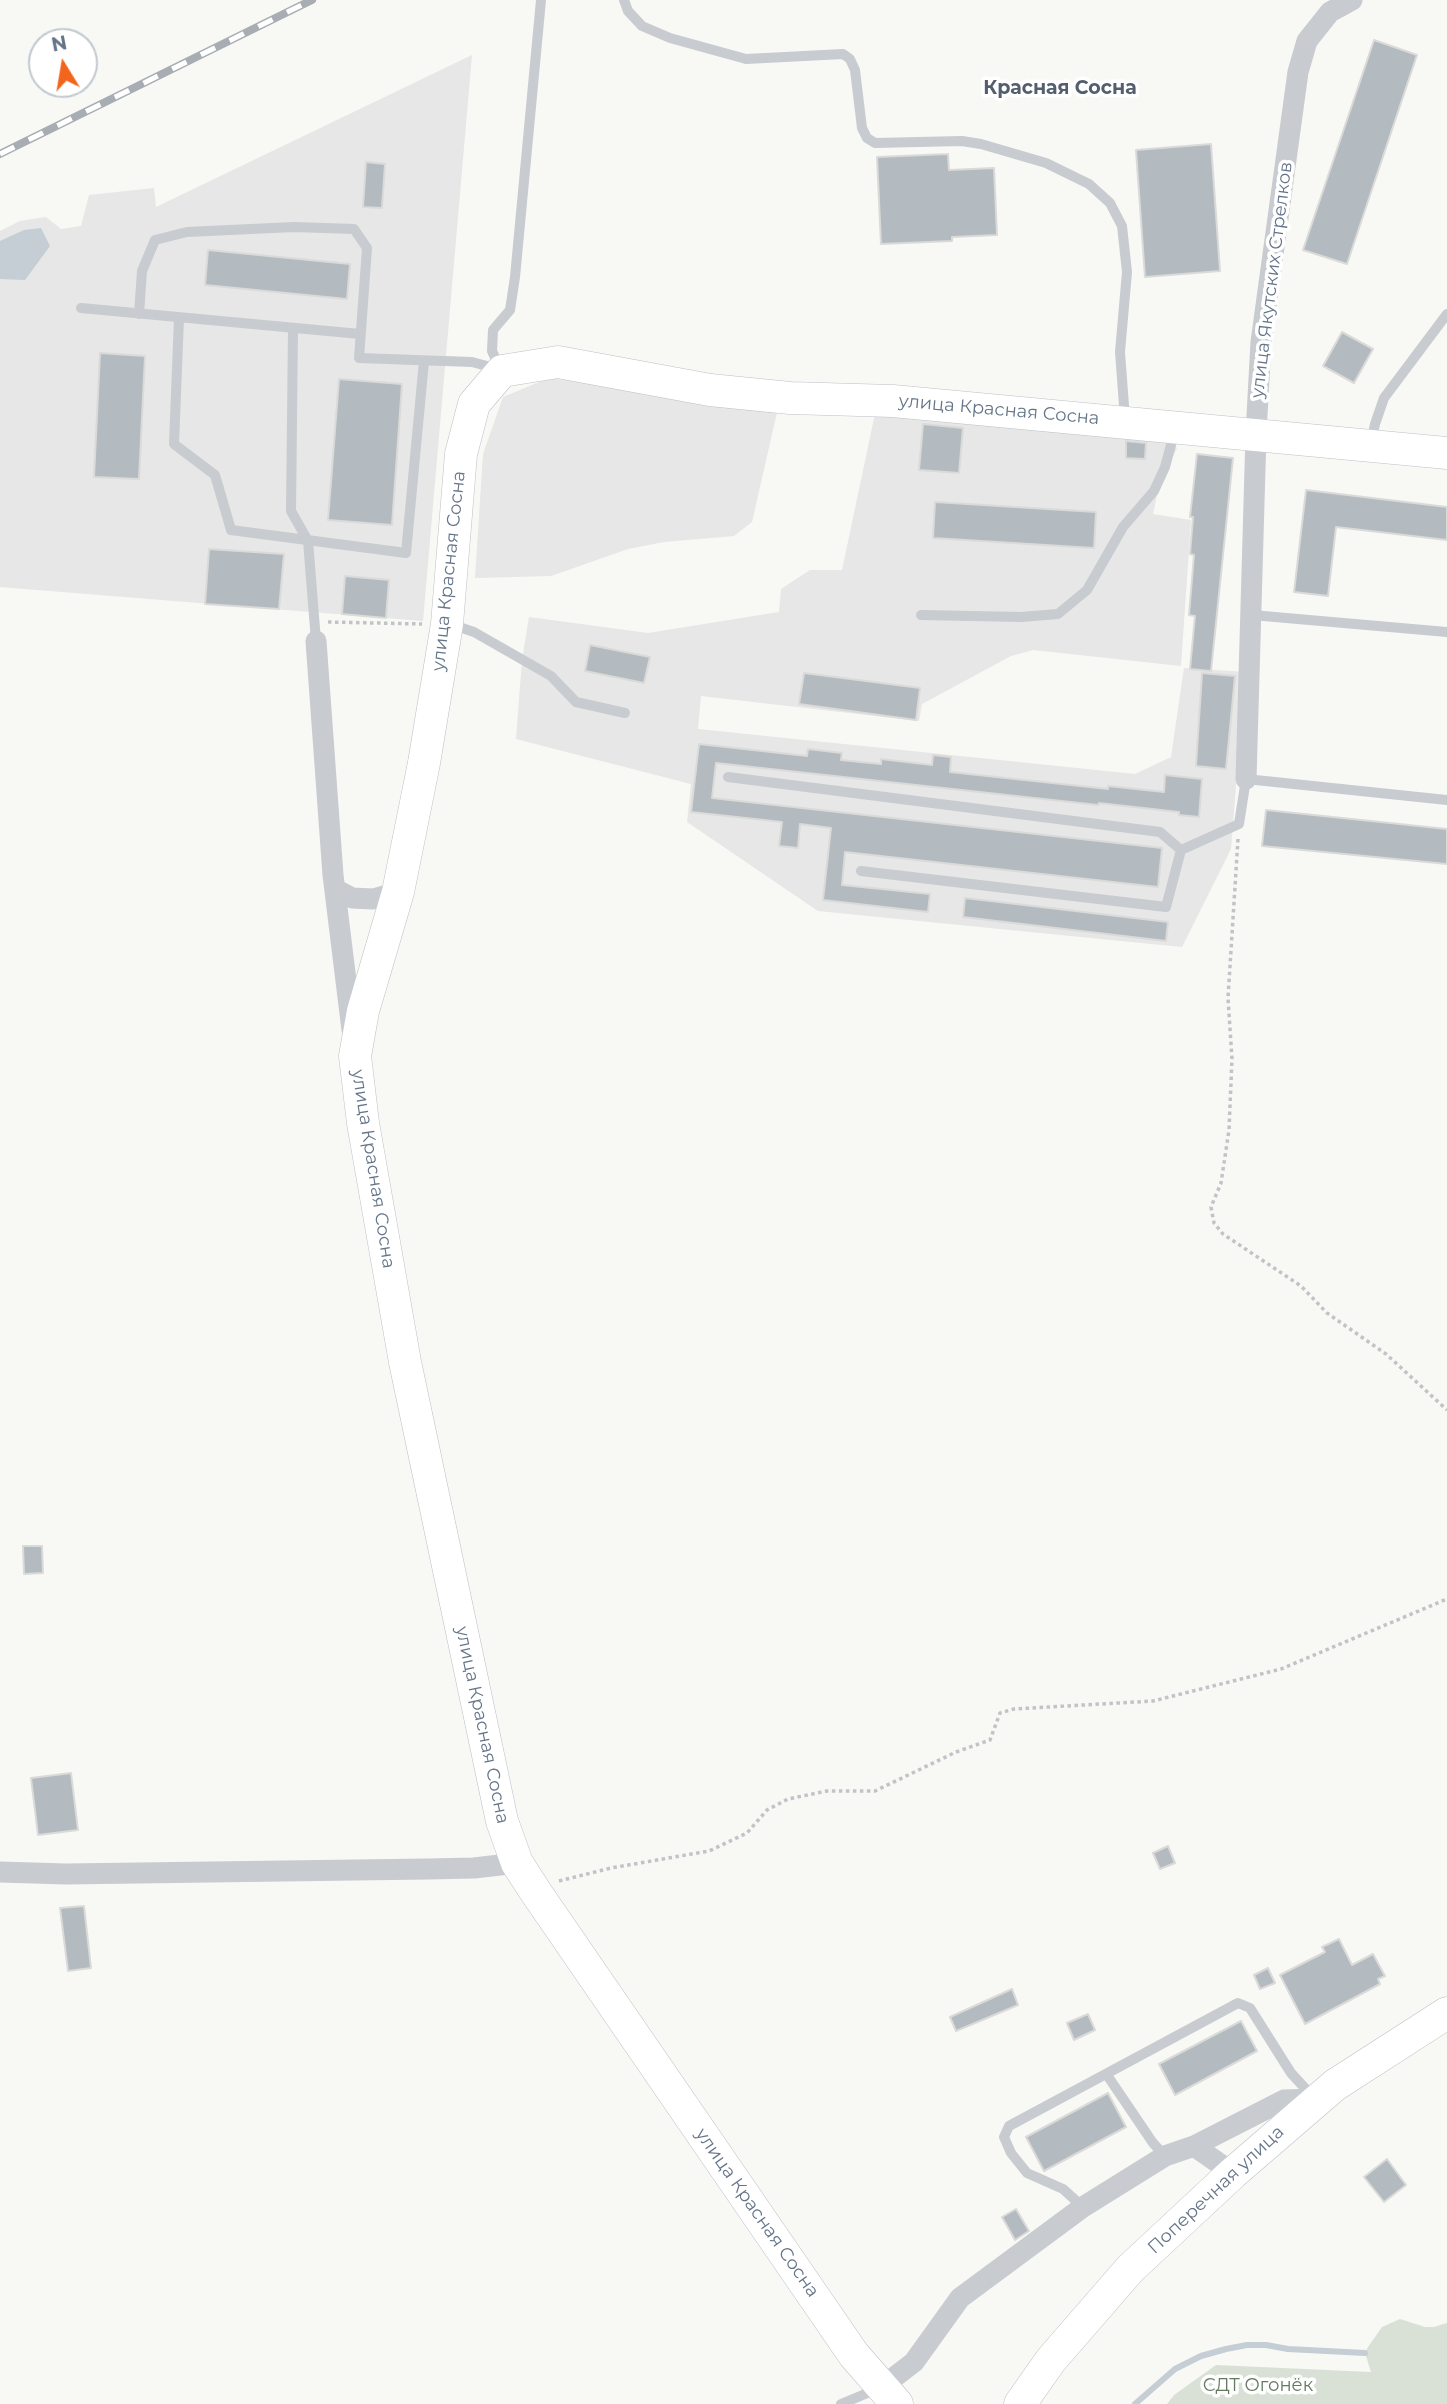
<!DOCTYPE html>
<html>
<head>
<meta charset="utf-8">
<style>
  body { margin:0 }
  #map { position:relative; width:1447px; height:2404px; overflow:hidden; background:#f8f8f5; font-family:Montserrat,sans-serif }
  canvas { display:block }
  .north { position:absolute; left:28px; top:28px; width:70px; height:70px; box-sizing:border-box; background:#fff; border:2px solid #c1c8d0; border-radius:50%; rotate:349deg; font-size:19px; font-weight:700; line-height:28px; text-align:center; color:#657589 }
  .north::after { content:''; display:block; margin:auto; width:24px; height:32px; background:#f1661c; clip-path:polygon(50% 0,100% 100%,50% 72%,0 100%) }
</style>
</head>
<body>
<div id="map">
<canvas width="1447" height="2404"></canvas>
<div class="north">N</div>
</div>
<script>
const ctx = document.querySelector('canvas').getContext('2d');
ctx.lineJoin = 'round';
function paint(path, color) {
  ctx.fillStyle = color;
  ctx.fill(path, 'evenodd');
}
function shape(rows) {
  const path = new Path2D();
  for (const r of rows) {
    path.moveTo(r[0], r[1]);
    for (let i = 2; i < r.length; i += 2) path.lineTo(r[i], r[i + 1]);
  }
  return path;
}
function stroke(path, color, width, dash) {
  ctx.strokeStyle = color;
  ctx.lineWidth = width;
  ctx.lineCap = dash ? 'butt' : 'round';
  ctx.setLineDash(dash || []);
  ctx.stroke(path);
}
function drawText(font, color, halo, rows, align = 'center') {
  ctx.font = font + ' Montserrat,sans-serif';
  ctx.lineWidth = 7;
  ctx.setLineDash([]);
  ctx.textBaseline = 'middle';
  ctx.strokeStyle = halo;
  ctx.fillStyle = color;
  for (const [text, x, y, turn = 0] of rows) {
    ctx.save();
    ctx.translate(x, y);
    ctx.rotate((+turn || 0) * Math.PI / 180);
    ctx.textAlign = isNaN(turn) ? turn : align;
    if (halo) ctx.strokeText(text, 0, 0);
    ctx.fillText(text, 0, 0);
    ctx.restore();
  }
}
const built = shape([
  [472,55,423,621,0,587,0,231,20,221,46,217,61,229,81,226,89,195,154,188,156,207],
  [549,378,778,408,752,522,734,536,664,542,628,549,551,576,475,578,483,454,503,397],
  [876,409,1162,434,1177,448,1158,490,1153,514,1191,520,1181,666,1033,650,1011,656,922,704,919,721,701,696,698,729,1135,774,1171,757,1184,668,1245,672,1231,849,1182,947,818,911,687,822,691,784,516,739,522,660,529,617,648,633,779,612,781,589,810,570,842,570]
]);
const green = shape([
  [1400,2319,1425,2327,1434,2327,1447,2323,1447,2404,1167,2404,1174,2395,1216,2365,1371,2372,1365,2353,1368,2347,1382,2327]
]);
const water = shape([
  [41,228,50,246,25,280,0,279,0,241,24,230]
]);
const stream = shape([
  [1135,2404,1175,2369,1201,2356,1226,2349,1247,2345,1266,2345,1288,2349,1365,2353]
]);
const building = shape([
  [1374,40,1417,55,1347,264,1303,250,1374,40],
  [1211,144,1220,271,1145,277,1136,150,1211,144],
  [948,154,949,170,994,168,997,235,952,237,952,241,881,244,877,157,948,154],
  [366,162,385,164,382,208,363,207,366,162],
  [208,250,350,264,347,299,205,285,208,250],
  [1342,332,1373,349,1354,383,1323,366,1342,332],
  [100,353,145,356,139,479,94,477,100,353],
  [339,379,402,384,392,525,328,520,339,379],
  [923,424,963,428,959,473,919,470,923,424],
  [1126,441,1146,443,1145,459,1126,458,1126,441],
  [1197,454,1233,458,1211,671,1190,669,1195,616,1189,615,1194,555,1190,554,1193,517,1190,517,1197,454],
  [1306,490,1447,507,1447,540,1336,527,1328,596,1294,592,1306,490],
  [935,502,1096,512,1094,548,933,538,935,502],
  [209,549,284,554,279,609,205,604,209,549],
  [345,576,389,580,386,618,342,614,345,576],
  [590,645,650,657,644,683,585,671,590,645],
  [804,673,920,688,916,720,799,704,804,673],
  [1202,673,1235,676,1226,769,1196,766,1202,673],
  [699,744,807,756,808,749,842,753,841,760,881,764,881,759,932,765,933,755,951,757,950,772,1108,789,1108,786,1164,792,1165,775,1202,779,1199,817,1179,815,1179,812,1099,803,1098,805,716,763,712,798,1162,848,1158,887,845,852,842,885,930,894,928,912,823,900,831,828,800,824,798,848,779,846,782,822,691,812,699,744],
  [1266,810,1447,829,1447,864,1262,846,1266,810],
  [965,898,1168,922,1166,941,963,917,965,898],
  [23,1546,42,1546,43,1573,24,1574,23,1546],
  [71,1773,78,1830,38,1835,31,1778,71,1773],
  [1168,1846,1175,1863,1160,1869,1153,1853,1168,1846],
  [84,1906,91,1968,68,1971,60,1908,84,1906],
  [1339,1939,1352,1965,1373,1954,1385,1976,1378,1979,1380,1984,1305,2024,1280,1975,1325,1952,1322,1947,1339,1939],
  [1268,1968,1275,1983,1260,1989,1254,1975,1268,1968],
  [1012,1989,1018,2005,956,2031,950,2017,1012,1989],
  [1088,2014,1095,2030,1074,2040,1067,2023,1088,2014],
  [1241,2021,1257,2051,1175,2095,1159,2064,1241,2021],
  [1108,2093,1126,2127,1044,2171,1026,2137,1108,2093],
  [1387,2159,1406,2185,1384,2202,1364,2177,1387,2159],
  [1016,2209,1029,2231,1015,2240,1002,2217,1016,2209]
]);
const path = shape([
  [328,622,422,624],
  [1238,839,1228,998,1232,1059,1229,1130,1221,1183,1211,1207,1214,1223,1223,1234,1301,1286,1327,1313,1386,1354,1447,1410],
  [559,1881,611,1868,709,1851,747,1833,767,1810,788,1799,827,1791,875,1791,956,1752,990,1740,1000,1713,1014,1709,1153,1701,1281,1669,1447,1599]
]);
const lane = shape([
  [624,0,628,11,642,26,670,38,746,59,843,54,850,59,855,70,862,128,867,138,875,143,962,141,981,144,1046,163,1089,184,1110,203,1122,226,1127,272,1120,352,1125,419],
  [81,308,360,334],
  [139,314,142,271,155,240,187,232,294,227,354,229,367,248,359,358,472,362,498,369],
  [179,318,174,444,215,475,231,530,406,553,424,361],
  [293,329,291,511,308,541,316,641],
  [500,368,492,351,493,330,510,310,515,277,541,0],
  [1371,443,1375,424,1384,398,1447,314],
  [921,615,1021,617,1058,614,1087,590,1123,527,1154,491,1165,467,1175,430],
  [1252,615,1447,632],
  [450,624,474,632,551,676,576,702,625,713],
  [728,777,1160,832,1181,850],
  [1181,850,1239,824,1246,779,1447,800],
  [861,871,1166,907,1181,850],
  [1107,2075,1153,2143,1165,2156],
  [1083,2207,1063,2189,1027,2173,1011,2153,1004,2137,1009,2126,1238,2003,1250,2008,1291,2073,1313,2097],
  [841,2404,877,2389]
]);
const street = shape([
  [316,641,333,875,352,1030],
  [1246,779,1256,434,1261,342,1298,72,1307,41,1330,12,1352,0],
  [335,889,352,898,373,899,398,892],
  [0,1872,66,1874,428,1869,474,1868,517,1863],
  [1194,2146,1233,2173],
  [883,2386,914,2362,960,2298,1083,2207,1165,2156,1194,2146,1284,2100,1316,2099]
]);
const secondary = shape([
  [897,2404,854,2355,535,1891,517,1863,502,1821,405,1362,363,1123,355,1056,363,1011,398,892,424,763,447,624,461,454,474,404,502,371,558,362,710,390,790,398,893,401,1447,453],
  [1020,2404,1051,2360,1130,2269,1233,2173,1335,2085,1447,2013]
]);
const rail = shape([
  [0,154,312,0]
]);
const streetNames = [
  ["улица Якутских Стрелков",1272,280,-83],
  ["улица Красная Сосна",999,410,5],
  ["улица Красная Сосна",449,571,-84],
  ["улица Красная Сосна",373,1169,81],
  ["улица Красная Сосна",482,1725,78],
  ["Поперечная улица",1216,2190,-43],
  ["улица Красная Сосна",757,2213,55]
];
const parkNames = [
  ["СДТ Огонёк",1258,2386]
];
const neighbourhoodNames = [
  ["Красная Сосна",1060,88]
];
paint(built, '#e6e7e6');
paint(green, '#d9e1d6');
paint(water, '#c4ced4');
stroke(stream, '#c4ced4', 6);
paint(building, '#b3bac0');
stroke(building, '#dadad8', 2);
stroke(secondary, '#bcc0c6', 33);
stroke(path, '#c1c3c6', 3.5, [3.5, 3.5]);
stroke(lane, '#c8cbcf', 10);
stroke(street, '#c8cbcf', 21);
stroke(secondary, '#fff', 32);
stroke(rail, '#a8adb4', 8);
stroke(rail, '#fff', 5, [16]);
drawText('18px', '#657589', '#fff', streetNames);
drawText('18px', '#637a60', '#fff', parkNames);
drawText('bold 19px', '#535f6d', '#fff', neighbourhoodNames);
</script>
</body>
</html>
